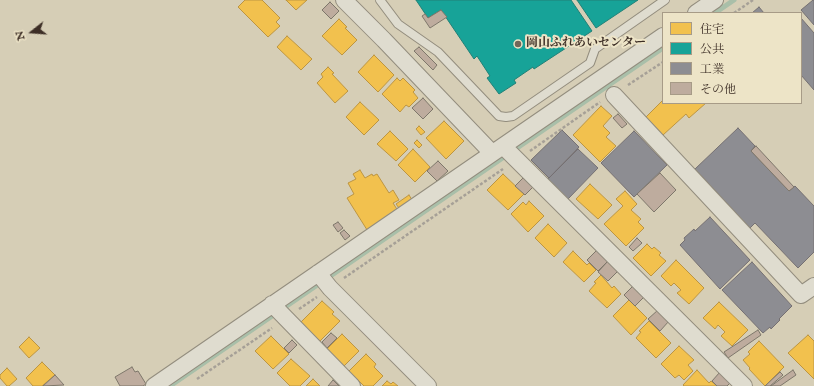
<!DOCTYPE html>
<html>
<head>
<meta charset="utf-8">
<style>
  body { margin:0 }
  #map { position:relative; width:814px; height:386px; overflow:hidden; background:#d6ceb6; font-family:"IM FELL English","Noto Serif JP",serif }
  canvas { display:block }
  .legend { position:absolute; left:662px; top:12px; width:140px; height:92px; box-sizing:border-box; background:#ede4c7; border:1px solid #a79b87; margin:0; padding:5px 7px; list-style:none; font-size:12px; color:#3d2e26 }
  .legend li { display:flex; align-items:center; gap:8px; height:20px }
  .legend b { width:20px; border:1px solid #a79b87 }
  .north { position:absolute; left:12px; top:12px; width:40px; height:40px; -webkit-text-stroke:3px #ede4c7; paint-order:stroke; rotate:253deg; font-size:11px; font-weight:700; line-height:16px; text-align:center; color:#3d2e26 }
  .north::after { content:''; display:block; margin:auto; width:14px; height:18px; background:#3d2e26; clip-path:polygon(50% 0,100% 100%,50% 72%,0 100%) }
</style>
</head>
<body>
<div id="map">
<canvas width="814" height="386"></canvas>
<ul class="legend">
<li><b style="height:11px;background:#f2c14e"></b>住宅</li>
<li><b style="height:11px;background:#17a398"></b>公共</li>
<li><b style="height:11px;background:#8d8d92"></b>工業</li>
<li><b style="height:11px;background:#beac9e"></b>その他</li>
</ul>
<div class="north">N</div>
</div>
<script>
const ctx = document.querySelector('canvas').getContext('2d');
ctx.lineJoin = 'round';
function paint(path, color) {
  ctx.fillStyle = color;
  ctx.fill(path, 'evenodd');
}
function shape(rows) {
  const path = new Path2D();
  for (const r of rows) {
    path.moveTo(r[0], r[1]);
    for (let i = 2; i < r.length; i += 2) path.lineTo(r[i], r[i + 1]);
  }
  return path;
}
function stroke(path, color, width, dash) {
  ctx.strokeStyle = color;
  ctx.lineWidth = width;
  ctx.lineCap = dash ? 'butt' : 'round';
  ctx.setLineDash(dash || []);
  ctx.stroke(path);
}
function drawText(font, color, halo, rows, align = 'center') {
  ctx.font = font + ' "IM FELL English","Noto Serif JP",serif';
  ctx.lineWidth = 4;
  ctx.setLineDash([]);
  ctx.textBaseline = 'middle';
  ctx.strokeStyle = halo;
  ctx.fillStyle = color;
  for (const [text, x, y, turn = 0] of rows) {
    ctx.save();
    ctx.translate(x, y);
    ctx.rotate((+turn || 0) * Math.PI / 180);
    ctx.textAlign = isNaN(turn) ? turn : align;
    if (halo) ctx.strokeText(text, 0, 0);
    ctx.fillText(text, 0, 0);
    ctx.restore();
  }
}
const homes = shape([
  [245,0,262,0,280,18,276,22,280,26,268,37,238,7,245,0],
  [286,0,307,0,296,10,286,0],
  [339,19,347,27,345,28,357,40,342,55,322,36,339,19],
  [287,36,312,59,301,70,277,47,287,36],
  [374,55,394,75,378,92,358,72,374,55],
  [328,67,334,73,332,74,348,91,335,103,317,83,323,77,321,74,328,67],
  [397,78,400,81,403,78,415,90,413,92,418,98,409,107,406,105,400,112,382,94,397,78],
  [663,100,663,103,706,103,689,118,686,114,663,135,646,117,663,100],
  [360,102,379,120,364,135,346,117,360,102],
  [601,106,612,116,603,126,610,133,606,137,616,146,600,162,573,135,601,106],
  [444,121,464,141,446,159,426,138,444,121],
  [419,126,425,132,421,135,416,129,419,126],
  [390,131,408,149,396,161,377,144,390,131],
  [417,140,422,145,419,148,414,143,417,140],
  [413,149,430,167,415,182,398,165,413,149],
  [360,170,365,178,372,174,373,176,377,174,389,193,393,190,399,200,393,203,400,214,369,233,347,198,354,194,348,183,356,179,353,174,360,170],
  [503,174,524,194,508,210,487,190,503,174],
  [590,184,612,205,598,219,576,199,590,184],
  [625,191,637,204,631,210,641,219,638,222,644,228,626,246,604,224,623,206,616,199,625,191],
  [409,195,414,203,402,212,396,204,409,195],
  [529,201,544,216,528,232,511,214,523,202,526,205,529,201],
  [548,224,567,243,554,257,535,238,548,224],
  [647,244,652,249,654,247,661,253,659,255,666,261,651,276,633,258,647,244],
  [573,251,587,265,589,263,596,270,584,282,563,262,573,251],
  [676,260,704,288,689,304,677,293,681,290,674,283,671,286,661,276,676,260],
  [601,275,612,288,614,286,621,294,607,308,589,291,596,283,594,282,601,275],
  [629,300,647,318,631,335,613,316,629,300],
  [322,301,334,312,332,314,340,321,320,341,301,322,322,301],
  [719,302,748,330,732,346,721,336,725,332,718,325,715,329,703,318,719,302],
  [649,321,671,343,656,358,636,338,641,332,639,331,649,321],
  [342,334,359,351,344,366,327,349,342,334],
  [808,335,814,341,814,379,788,353,808,335],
  [271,336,289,354,273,369,255,351,271,336],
  [29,337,40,348,29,358,19,347,29,337],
  [759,341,784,367,765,386,749,369,750,368,743,360,750,354,748,352,759,341],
  [679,346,694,360,688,365,693,371,684,380,679,375,675,378,661,364,679,346],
  [366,354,376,364,374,367,383,376,373,386,364,386,349,371,366,354],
  [291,359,310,376,300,386,290,386,277,373,291,359],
  [42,362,55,375,42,386,33,386,26,378,42,362],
  [7,368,17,379,9,386,7,386,0,378,0,375,7,368],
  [697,370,709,383,711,381,717,386,684,386,683,385,697,370],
  [313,379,320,386,306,386,313,379],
  [387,381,391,384,393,382,398,386,382,386,387,381]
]);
const public = shape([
  [416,0,571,0,592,31,534,69,533,67,514,80,516,83,499,94,487,78,490,76,477,56,474,59,441,10,428,18,416,0],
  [577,0,638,0,596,28,577,0]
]);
const industry = shape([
  [813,0,814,0,814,25,801,10,813,0],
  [759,7,764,13,752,13,759,7],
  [801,18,814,33,814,90,801,75,801,18],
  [738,128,755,146,751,151,789,191,795,186,814,206,814,252,798,268,755,223,750,228,695,169,738,128],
  [562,130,579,147,549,178,531,160,562,130],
  [634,131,667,165,634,197,601,163,634,131],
  [578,149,598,168,568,199,548,179,578,149],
  [710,217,750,260,720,289,680,245,685,240,684,238,694,229,695,231,710,217],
  [752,262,792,306,779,319,780,320,771,329,770,327,763,333,722,290,752,262]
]);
const stream = shape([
  [715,13,734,0],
  [170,386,663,48]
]);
const building = shape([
  [330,2,339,11,331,19,322,10,330,2],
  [441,10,447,17,430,28,422,16,425,14,428,18,441,10],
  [419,47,437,65,433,70,414,51,419,47],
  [423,98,433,109,423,119,412,108,423,98],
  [618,114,627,124,622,128,613,118,618,114],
  [756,146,794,187,789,191,751,151,756,146],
  [438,161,448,171,437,181,427,171,438,161],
  [660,173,676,190,654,212,637,194,660,173],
  [523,178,533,187,525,195,515,186,523,178],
  [338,222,343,228,338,232,333,225,338,222],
  [344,230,350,236,345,240,340,233,344,230],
  [637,238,642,243,633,251,629,247,637,238],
  [597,250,608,261,598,271,587,260,597,250],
  [608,261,618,271,608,281,598,272,608,261],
  [633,286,644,297,635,306,624,295,633,286],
  [658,310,669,321,660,331,648,319,658,310],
  [758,330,761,335,728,358,724,352,758,330],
  [331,333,337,338,327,348,322,342,331,333],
  [292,340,297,345,289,353,284,348,292,340],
  [132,367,135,372,138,371,146,384,143,386,120,386,115,377,132,367],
  [793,370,796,375,780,386,771,386,793,370],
  [720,372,731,382,727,386,717,386,712,381,720,372],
  [780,372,783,375,770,386,765,386,780,372],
  [55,375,64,385,43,386,55,375],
  [333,380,339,386,328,386,333,380]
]);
const path = shape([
  [734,13,753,0],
  [628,85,663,62],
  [530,151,600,102],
  [344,278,503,169],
  [299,309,317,297],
  [197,379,272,328]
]);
const lane = shape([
  [380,0,398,24,438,52,499,116,506,117,513,116,590,63,595,49,665,0]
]);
const street = shape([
  [344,0,384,40,492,153],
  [696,13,715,0],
  [614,95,801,295,814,286],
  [503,146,744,386],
  [318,273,330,288,428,386],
  [272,304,352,386],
  [154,386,663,36]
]);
const markers = [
  [518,44,4,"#736658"]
];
const poiNames = [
  ["岡山ふれあいセンター",526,44]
];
paint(homes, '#f2c14e');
stroke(homes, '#bc9542', 1);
paint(public, '#17a398');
stroke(public, '#228076', 1);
paint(industry, '#8d8d92');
stroke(industry, '#757072', 1);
stroke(stream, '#a9bfa9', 5);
paint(building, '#beac9e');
stroke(building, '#7e776b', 1);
stroke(lane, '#938d7e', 10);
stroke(street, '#938d7e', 18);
stroke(path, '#a6a097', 2.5, [3, 2]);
stroke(lane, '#dfdccf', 8);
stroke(street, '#dfdccf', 16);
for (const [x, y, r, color] of markers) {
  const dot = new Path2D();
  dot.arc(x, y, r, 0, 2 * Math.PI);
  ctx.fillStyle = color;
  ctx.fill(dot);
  stroke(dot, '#ede4c7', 1.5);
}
drawText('bold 12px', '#3d2e26', '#ede4c7', poiNames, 'left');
</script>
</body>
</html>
